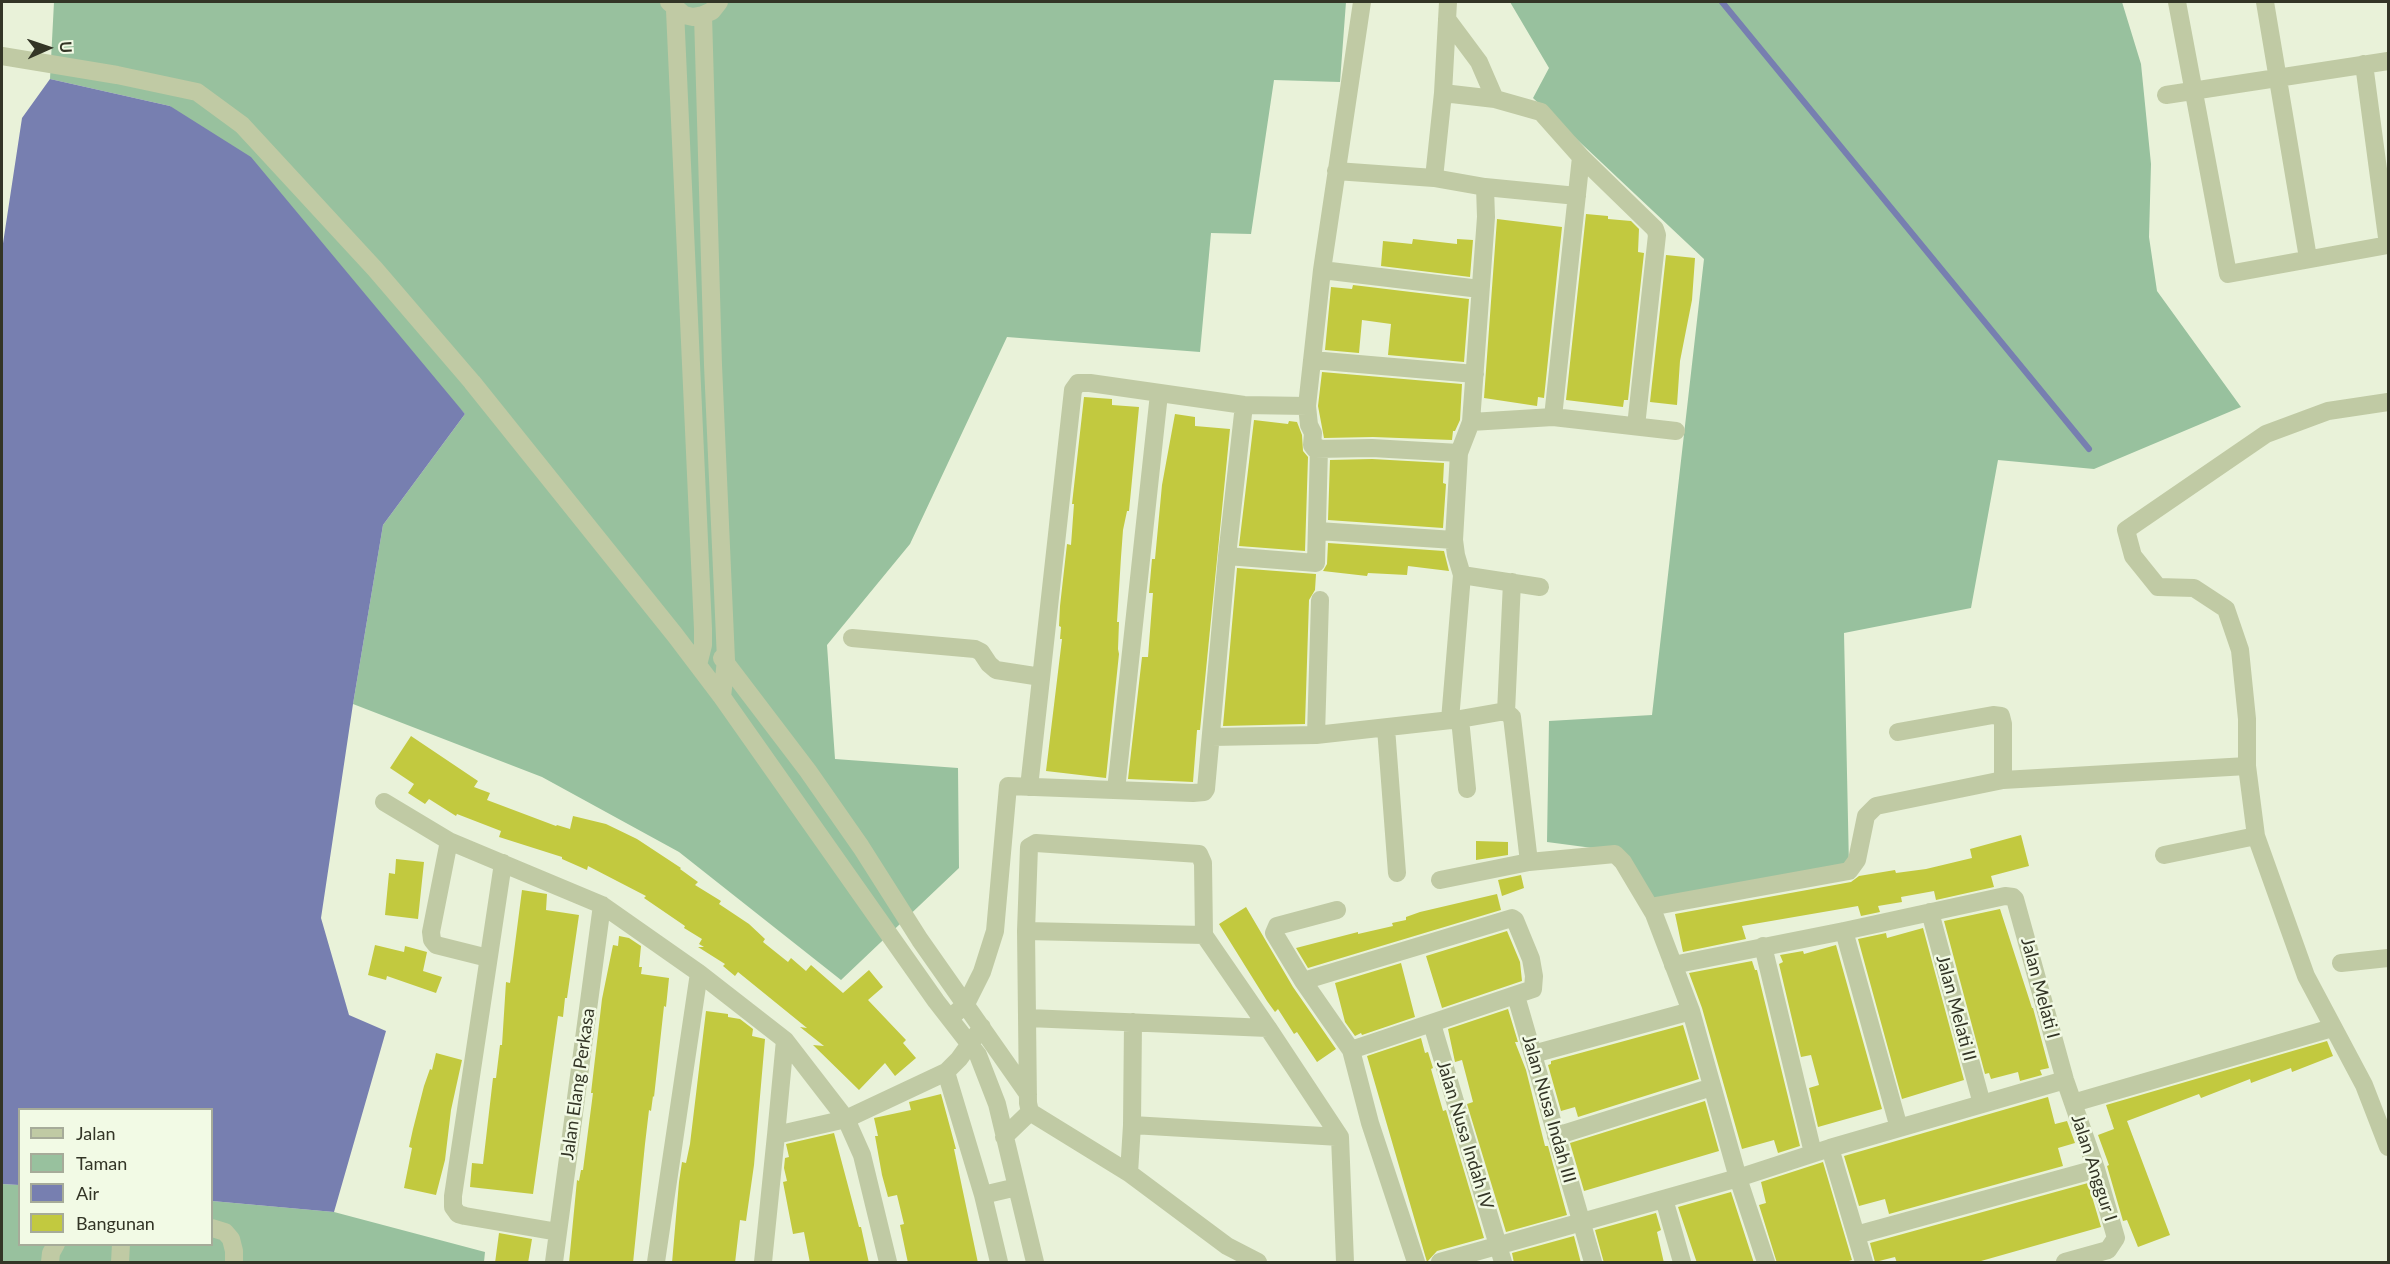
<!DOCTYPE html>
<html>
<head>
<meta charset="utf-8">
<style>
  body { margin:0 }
  #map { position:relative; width:2390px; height:1264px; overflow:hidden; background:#e9f2d9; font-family:Lato,sans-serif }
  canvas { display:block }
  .frame { position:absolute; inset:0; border:3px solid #333526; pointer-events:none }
  .legend { position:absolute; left:18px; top:1108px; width:195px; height:138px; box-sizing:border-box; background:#f2fae5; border:2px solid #a6ab99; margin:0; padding:8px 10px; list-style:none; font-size:18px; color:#333526 }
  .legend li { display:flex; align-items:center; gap:12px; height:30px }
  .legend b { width:30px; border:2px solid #a6ab99 }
  .north { position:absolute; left:18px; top:18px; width:60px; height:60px; -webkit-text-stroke:4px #f2fae5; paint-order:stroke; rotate:87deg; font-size:16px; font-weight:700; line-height:24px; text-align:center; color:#333526 }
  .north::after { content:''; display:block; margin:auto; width:21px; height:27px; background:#333526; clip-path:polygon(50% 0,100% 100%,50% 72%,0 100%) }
</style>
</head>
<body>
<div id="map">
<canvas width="2390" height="1264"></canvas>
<div class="frame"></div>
<ul class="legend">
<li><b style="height:8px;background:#c0caa4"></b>Jalan</li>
<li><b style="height:16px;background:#98c19e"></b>Taman</li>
<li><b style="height:16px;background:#777fb0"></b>Air</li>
<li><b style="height:16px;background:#c2c93f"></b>Bangunan</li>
</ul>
<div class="north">U</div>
</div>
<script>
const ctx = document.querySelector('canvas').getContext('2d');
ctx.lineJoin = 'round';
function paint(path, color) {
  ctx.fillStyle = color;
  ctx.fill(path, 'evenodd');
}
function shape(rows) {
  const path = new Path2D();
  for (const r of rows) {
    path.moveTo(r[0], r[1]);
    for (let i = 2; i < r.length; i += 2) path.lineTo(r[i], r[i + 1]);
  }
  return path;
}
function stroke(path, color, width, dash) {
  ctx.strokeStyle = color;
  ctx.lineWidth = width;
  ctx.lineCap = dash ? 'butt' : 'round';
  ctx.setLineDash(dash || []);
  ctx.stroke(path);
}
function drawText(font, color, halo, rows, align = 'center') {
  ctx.font = font + ' Lato,sans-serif';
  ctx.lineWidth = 5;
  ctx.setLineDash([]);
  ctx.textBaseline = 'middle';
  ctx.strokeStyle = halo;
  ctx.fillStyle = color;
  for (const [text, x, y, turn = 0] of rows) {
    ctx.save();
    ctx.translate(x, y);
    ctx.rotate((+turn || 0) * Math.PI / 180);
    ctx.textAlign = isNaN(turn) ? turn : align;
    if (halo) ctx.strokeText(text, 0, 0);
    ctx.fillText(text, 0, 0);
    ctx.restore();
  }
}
const green = shape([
  [54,2,1346,2,1340,82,1274,80,1251,234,1211,233,1200,352,1007,337,910,544,827,645,835,759,958,768,959,868,841,980,679,852,542,777,353,704,383,525,465,414,170,106,50,79],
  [1510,2,2122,2,2141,64,2151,164,2149,237,2157,291,2241,407,2094,469,1998,460,1971,608,1844,633,1849,867,1643,902,1623,852,1547,842,1549,721,1652,715,1704,259,1533,98,1549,68],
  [2,1184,19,1185,20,1244,212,1244,212,1201,334,1212,485,1252,484,1262,2,1262]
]);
const water = shape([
  [50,79,170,106,251,157,465,414,383,525,353,704,321,918,349,1015,386,1031,334,1212,212,1201,212,1110,20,1110,19,1185,2,1184,2,250,22,118]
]);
const stream = shape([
  [1722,2,2089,449]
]);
const building = shape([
  [1586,214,1608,216,1608,219,1631,221,1639,229,1638,252,1644,253,1628,400,1624,400,1623,407,1566,400],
  [1497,219,1562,227,1544,398,1538,397,1537,406,1484,398],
  [1413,239,1457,244,1457,239,1473,240,1470,277,1381,266,1383,241,1412,244],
  [1666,255,1695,258,1692,300,1680,361,1677,405,1650,402],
  [1353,285,1469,299,1464,362,1388,355,1391,324,1362,320,1359,353,1325,350,1331,287,1352,289],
  [1322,372,1462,384,1460,420,1455,431,1453,431,1452,440,1373,437,1324,438,1318,406],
  [1084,397,1112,399,1112,405,1139,407,1129,511,1127,511,1123,530,1121,557,1117,622,1119,622,1118,649,1119,654,1106,778,1046,771,1062,639,1060,639,1061,627,1059,626,1060,606,1067,544,1071,545,1074,504,1072,504],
  [1175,414,1195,417,1195,426,1230,429,1200,730,1197,730,1193,782,1128,779,1142,657,1148,657,1153,593,1149,593,1152,559,1155,559,1162,485],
  [1254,420,1288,424,1289,421,1297,422,1302,435,1303,451,1308,457,1305,551,1239,546],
  [1372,459,1444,463,1443,483,1446,484,1443,528,1328,520,1330,460],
  [1328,543,1444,551,1449,571,1408,566,1407,575,1368,573,1367,576,1323,571,1327,564],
  [1237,568,1316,574,1315,590,1309,600,1305,724,1223,726],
  [411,736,478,781,474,787,490,793,487,800,556,826,557,825,570,829,573,816,606,824,637,839,681,868,680,869,698,882,695,885,721,901,719,904,749,924,765,939,763,942,788,962,791,958,806,971,811,965,843,993,869,970,883,987,868,1000,906,1040,903,1043,916,1058,895,1076,885,1063,859,1090,813,1045,824,1046,800,1027,807,1028,738,972,735,976,723,966,725,964,698,947,704,947,699,944,702,939,684,928,685,926,644,898,646,896,588,866,587,870,562,859,562,857,499,837,501,831,457,814,456,816,429,799,425,804,408,793,414,784,390,768],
  [2021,835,2029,866,1991,876,1994,887,1936,900,1934,891,1901,897,1902,902,1878,906,1880,912,1861,916,1858,906,1742,926,1746,939,1683,952,1675,914,1851,882,1859,876,1895,870,1896,873,1926,869,1972,858,1970,849],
  [1476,841,1508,842,1508,855,1476,860],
  [396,859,424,862,418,919,385,915,389,873,395,874],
  [1521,875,1524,888,1502,896,1498,880],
  [522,890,547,894,546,910,579,915,567,998,565,998,563,1017,558,1016,533,1194,470,1187,472,1163,483,1164,493,1078,496,1078,500,1045,502,1045,506,982,510,983],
  [1497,894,1501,910,1308,968,1296,948,1358,932,1358,934,1393,926,1392,923,1406,920,1406,917,1420,912],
  [1246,907,1293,987,1336,1049,1317,1062,1297,1032,1294,1034,1278,1009,1275,1012,1267,1001,1219,924],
  [2000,909,2032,1008,2033,1008,2049,1068,2040,1070,2042,1075,2020,1081,2018,1072,1991,1079,1989,1073,1985,1074,1944,921],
  [1923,928,1964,1080,1902,1099,1858,939,1886,933,1887,938],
  [1507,931,1520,962,1522,981,1442,1008,1426,956],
  [619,936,629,938,641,946,639,967,642,967,641,974,669,978,666,1007,664,1006,654,1097,653,1096,651,1111,649,1110,645,1144,633,1263,569,1263,577,1180,579,1181,581,1170,583,1170,593,1093,591,1093,602,999,613,945,618,946],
  [375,945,404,952,405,946,427,952,423,971,442,977,436,993,387,976,386,980,368,975],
  [1836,945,1882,1109,1818,1127,1809,1088,1819,1085,1811,1055,1801,1057,1779,964,1783,962,1780,955,1803,951,1804,954],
  [1752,961,1755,970,1757,970,1800,1146,1778,1153,1774,1140,1742,1149,1702,1008,1689,973],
  [1401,963,1415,1017,1362,1035,1361,1033,1355,1036,1345,1022,1335,983],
  [1508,1009,1518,1042,1515,1042,1526,1070,1545,1146,1548,1146,1567,1215,1506,1232,1467,1104,1473,1102,1462,1060,1455,1062,1448,1029],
  [706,1011,728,1014,728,1017,740,1019,753,1029,752,1036,765,1039,754,1165,746,1221,740,1220,735,1263,672,1263,679,1182,682,1162,686,1163,690,1144],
  [1683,1025,1699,1079,1578,1117,1575,1107,1561,1111,1548,1065,1551,1064,1551,1061],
  [1421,1038,1425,1053,1428,1052,1433,1068,1431,1069,1443,1111,1446,1110,1484,1238,1437,1251,1427,1262,1367,1056],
  [2327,1041,2333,1056,2292,1072,2291,1068,2251,1083,2250,1079,2201,1098,2199,1094,2127,1121,2170,1235,2138,1247,2127,1220,2123,1221,2107,1166,2109,1165,2098,1135,2114,1129,2106,1105],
  [436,1053,462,1060,451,1110,445,1160,436,1195,404,1188,412,1148,409,1147,413,1129,424,1086,430,1069,432,1070],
  [941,1094,956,1149,954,1149,978,1263,908,1263,900,1225,904,1224,897,1195,888,1197,882,1175,875,1136,878,1136,874,1118,911,1110,909,1102],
  [2048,1097,2055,1124,2067,1121,2075,1143,2058,1148,2063,1166,1889,1214,1885,1199,1859,1206,1844,1156],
  [1705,1101,1719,1151,1584,1191,1570,1143],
  [834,1133,859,1227,861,1227,869,1263,810,1263,804,1232,793,1234,783,1182,787,1181,784,1168,785,1158,789,1157,786,1144],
  [1823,1162,1852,1260,1842,1263,1777,1263,1759,1205,1766,1203,1761,1182],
  [2088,1183,2101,1227,1974,1263,1897,1263,1895,1257,1875,1262,1870,1243],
  [1731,1192,1754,1263,1697,1263,1678,1207],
  [1656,1213,1661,1230,1657,1232,1664,1263,1604,1263,1595,1230],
  [499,1233,532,1239,528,1263,495,1263],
  [1574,1236,1581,1263,1514,1263,1512,1253]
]);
const minor = shape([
  [669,2,684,15,693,17,703,15,712,11,719,2],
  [1448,2,1443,93,1495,99,1541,112,1581,157,1655,229,1657,235,1636,426],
  [2177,2,2228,274,2388,245],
  [2265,2,2308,258],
  [675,10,703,629,703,645,698,665],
  [703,15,713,365,726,660,722,697],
  [1447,19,1479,62,1495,99],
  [2,56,117,75,197,92,242,125,375,269,472,382,675,635,722,697,936,1001,978,1055,997,1104,1035,1262],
  [2364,64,2388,245],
  [2166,95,2388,61],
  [1336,171,1434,178,1485,187,1486,217,1471,422],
  [1434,178,1443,93],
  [1485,187,1577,196],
  [1322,270,1480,289],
  [1312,360,1475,374],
  [2388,402,2328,411,2266,434,2126,530,2133,556,2158,587,2194,588,2226,609,2240,650,2247,719,2247,766,2256,836,2306,976,2364,1085,2388,1147],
  [1307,406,1322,270,1362,2],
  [1553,417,1581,157],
  [1318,531,1454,540],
  [1227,556,1316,563,1319,448],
  [1462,575,1540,587],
  [852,638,975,649,981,652,989,664,996,670,1041,677],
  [722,658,808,771,861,847,920,940,1028,1094],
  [1506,712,1512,582],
  [1460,719,1467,789],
  [1450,720,1462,575,1456,555,1454,540,1459,453],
  [1386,728,1397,873],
  [1898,732,1993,715,2001,716,2003,724,2003,780],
  [1316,735,1320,600],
  [1212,737,1316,735,1460,719,1500,712,1506,712,1512,717,1529,862,1615,854,1623,862,1654,914,1691,1011,1738,1178,1766,1262],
  [1029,787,1073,390,1078,383,1090,383,1244,405,1307,406,1309,425,1313,433,1312,445,1315,449,1372,448,1459,453,1471,422,1553,417,1676,431],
  [1116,790,1159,394],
  [384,802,449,841,602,905,699,973,785,1040,846,1119,946,1072,959,1059,982,1027],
  [449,841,431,932,432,940,436,945,488,958],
  [2164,855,2256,836],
  [503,863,453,1196,453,1207,458,1214,465,1216,558,1232],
  [1440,880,1529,862],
  [1650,907,1849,871,1857,860,1866,816,1876,806,2003,780,2247,766],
  [1337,910,1277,926,1274,933,1303,981,1351,1050,1370,1123,1416,1262],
  [1930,912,1982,1104],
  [1026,931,1204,935],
  [1844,931,1899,1128],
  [1763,946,1813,1153],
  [2341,963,2388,958],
  [1673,965,1844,931,2005,896,2013,897,2015,899,2065,1080,2096,1169,2116,1238,2108,1250,2065,1262],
  [1303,981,1512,918,1515,920,1531,959,1534,976,1533,989,1351,1050],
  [1516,996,1593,1262],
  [950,1018,966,1004,982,972,995,931,1008,786,1193,793,1204,792,1206,789,1227,556,1244,405],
  [1028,1018,1268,1028,1204,935,1203,863,1199,854,1036,843,1029,847,1026,931,1028,1103,1030,1112,1129,1173,1227,1246,1258,1262],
  [1133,1022,1132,1125,1340,1137],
  [1432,1024,1503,1262],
  [1268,1028,1340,1137,1345,1262],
  [785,1040,776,1135,846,1119,862,1155,888,1262],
  [1533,1054,1691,1011],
  [946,1072,983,1195,999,1262],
  [2073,1103,2332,1028],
  [1556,1136,1712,1087],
  [1004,1137,1030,1112],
  [1830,1148,1864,1262],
  [1129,1173,1132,1125],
  [983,1195,1017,1187],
  [1664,1199,1682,1262],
  [212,1228,225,1232,231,1239,234,1251,234,1262],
  [1856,1235,2096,1169],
  [50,1262,51,1253,56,1244],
  [120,1262,121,1244],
  [554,1262,602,905],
  [656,1262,699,973],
  [763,1262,776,1135],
  [1440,1262,1738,1178,1830,1148,2065,1080]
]);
const streetNames = [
  ["Jalan Melati I",2040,988,75],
  ["Jalan Melati II",1956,1008,75],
  ["Jalan Elang Perkasa",578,1084,-82],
  ["Jalan Nusa Indah III",1549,1109,74],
  ["Jalan Nusa Indah IV",1465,1135,73],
  ["Jalan Anggur I",2094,1168,72]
];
paint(green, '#98c19e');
paint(water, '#777fb0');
stroke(stream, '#777fb0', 6);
paint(building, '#c2c93f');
stroke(minor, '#c0caa4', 18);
drawText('18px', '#333526', '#f2fae5', streetNames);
</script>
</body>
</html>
